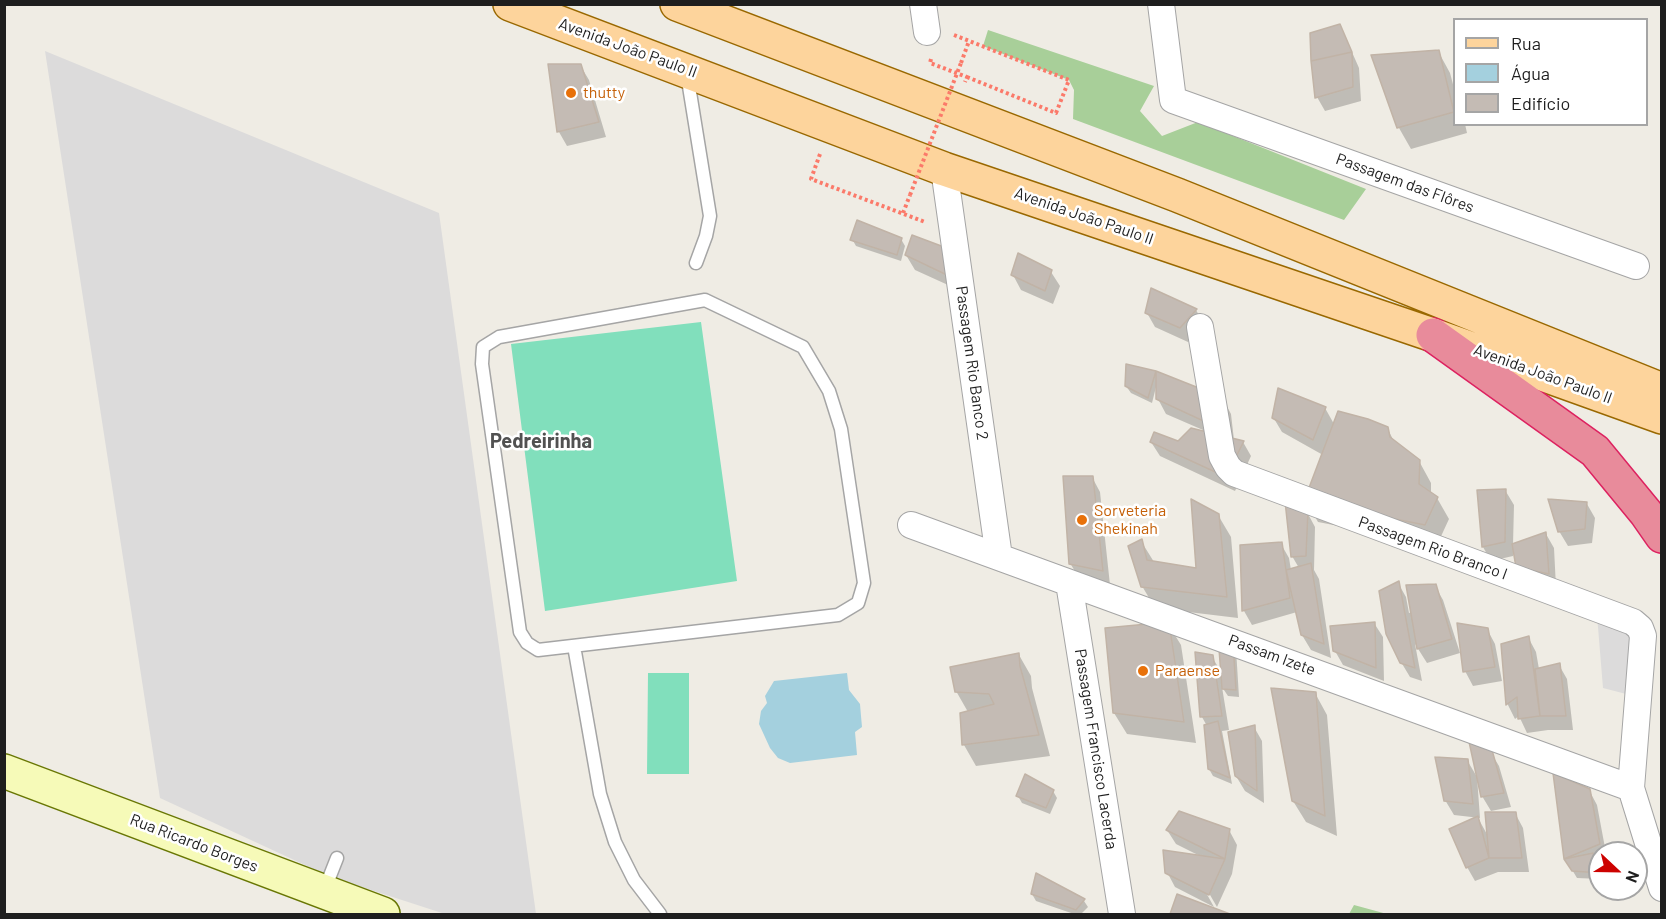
<!DOCTYPE html>
<html>
<head>
<meta charset="utf-8">
<style>
  body { margin:0 }
  #map { position:relative; width:1666px; height:919px; overflow:hidden; background:#efece4; font-family:Barlow,sans-serif }
  canvas { display:block }
  .frame { position:absolute; inset:0; border:6px solid #1e1e1e; pointer-events:none }
  .legend { position:absolute; left:1453px; top:18px; width:195px; height:108px; box-sizing:border-box; background:#fff; border:2px solid #a5a5a5; margin:0; padding:8px 10px; list-style:none; font-size:18px; color:#1e1e1e }
  .legend li { display:flex; align-items:center; gap:12px; height:30px }
  .legend b { width:30px; border:2px solid #a5a5a5 }
  .north { position:absolute; left:1588px; top:841px; width:60px; height:60px; box-sizing:border-box; background:#fff; border:2px solid #a5a5a5; border-radius:50%; rotate:112deg; font-size:16px; font-weight:700; line-height:24px; text-align:center; color:#1e1e1e }
  .north::after { content:''; display:block; margin:auto; width:21px; height:27px; background:#cd0200; clip-path:polygon(50% 0,100% 100%,50% 72%,0 100%) }
</style>
</head>
<body>
<div id="map">
<canvas width="1666" height="919"></canvas>
<div class="frame"></div>
<ul class="legend">
<li><b style="height:8px;background:#fdd49c"></b>Rua</li>
<li><b style="height:16px;background:#a4d0de"></b>Água</li>
<li><b style="height:16px;background:#c4bbb4"></b>Edifício</li>
</ul>
<div class="north">N</div>
</div>
<script>
const ctx = document.querySelector('canvas').getContext('2d');
ctx.lineJoin = 'round';
function paint(path, color) {
  ctx.fillStyle = color;
  ctx.fill(path, 'evenodd');
}
function shape(rows) {
  const path = new Path2D();
  for (const r of rows) {
    path.moveTo(r[0], r[1]);
    for (let i = 2; i < r.length; i += 2) path.lineTo(r[i], r[i + 1]);
  }
  return path;
}
function stroke(path, color, width, dash) {
  ctx.strokeStyle = color;
  ctx.lineWidth = width;
  ctx.lineCap = dash ? 'butt' : 'round';
  ctx.setLineDash(dash || []);
  ctx.stroke(path);
}
function drawText(font, color, halo, rows, align = 'center') {
  ctx.font = font + ' Barlow,sans-serif';
  ctx.lineWidth = 5;
  ctx.setLineDash([]);
  ctx.textBaseline = 'middle';
  ctx.strokeStyle = halo;
  ctx.fillStyle = color;
  for (const [text, x, y, turn = 0] of rows) {
    ctx.save();
    ctx.translate(x, y);
    ctx.rotate((+turn || 0) * Math.PI / 180);
    ctx.textAlign = isNaN(turn) ? turn : align;
    if (halo) ctx.strokeText(text, 0, 0);
    ctx.fillText(text, 0, 0);
    ctx.restore();
  }
}
const residential = shape([
  [45,51,439,213,536,914,445,914,331,877,160,798],
  [1597,615,1633,635,1630,695,1603,688]
]);
const forest = shape([
  [988,30,1154,86,1140,111,1162,136,1198,122,1366,189,1344,220,1073,119,1074,90,1069,80,983,46],
  [1354,905,1387,914,1349,914]
]);
const pitch = shape([
  [701,322,737,581,545,611,511,344],
  [648,673,689,673,689,774,647,774]
]);
const water = shape([
  [847,673,849,690,860,704,861,716,862,727,855,732,857,755,790,763,778,758,770,748,759,724,761,711,767,703,765,696,774,681]
]);
const shadow = shape([
  [1340,25,1359,68,1361,101,1325,111,1317,97],
  [1438,51,1450,73,1454,88,1454,124,1465,124,1467,133,1411,149,1399,128,1373,56],
  [580,65,589,80,606,137,567,146,559,132],
  [852,239,901,239,905,246,901,261,856,246],
  [951,252,959,290,915,270,906,255],
  [1051,272,1060,286,1053,304,1021,290,1013,275],
  [1196,310,1204,324,1188,342,1155,327,1147,313],
  [1155,372,1223,399,1231,414,1234,440,1243,442,1251,456,1235,491,1160,456,1151,442,1178,443,1203,430,1166,414,1158,399,1156,387,1152,403,1131,393,1126,386],
  [1325,408,1334,424,1387,428,1395,443,1419,461,1431,483,1431,494,1437,498,1449,519,1437,545,1318,522,1306,501,1323,455,1282,432,1273,417],
  [1092,477,1100,492,1110,585,1079,578,1070,563],
  [1505,490,1514,505,1513,545,1546,534,1554,548,1556,587,1526,581,1514,548,1513,548,1513,556,1491,561,1483,547,1478,491],
  [1587,504,1595,518,1592,543,1568,546,1559,531],
  [1307,512,1315,527,1314,570,1319,579,1331,658,1311,650,1302,635,1297,612,1252,625,1244,611,1242,546,1281,544,1289,558,1291,570,1299,568,1292,556],
  [1218,515,1231,537,1238,618,1155,608,1142,586,1141,541,1154,562,1198,570],
  [1398,583,1406,597,1409,613,1412,612,1435,586,1443,600,1460,653,1427,663,1415,644,1422,681,1410,677,1401,662],
  [1374,623,1383,637,1384,681,1343,665,1335,651],
  [1168,624,1181,645,1196,743,1127,734,1114,713],
  [1487,629,1495,644,1502,681,1473,686,1465,671],
  [1528,637,1536,652,1539,669,1559,665,1567,679,1573,730,1548,730,1527,733,1519,716,1515,719,1508,705,1502,645],
  [1236,649,1239,697,1228,696,1222,687,1229,730,1222,731,1232,784,1213,776,1209,769,1207,726,1202,717,1212,657,1223,675],
  [1019,655,1031,676,1032,688,1050,756,976,766,964,745,962,714,968,712,956,691],
  [1315,693,1327,715,1337,836,1306,822,1293,801],
  [1254,727,1262,741,1264,803,1245,791,1236,776],
  [1490,751,1499,766,1511,807,1491,811,1482,796],
  [1467,760,1477,777,1480,818,1454,815,1445,800],
  [1589,790,1597,805,1606,853,1600,853,1600,861,1596,863,1600,879,1577,878,1565,858],
  [1053,791,1057,798,1050,814,1022,803,1018,796],
  [1515,813,1523,828,1529,872,1498,872,1475,881,1467,867,1478,818,1488,836],
  [1167,830,1229,830,1237,845,1232,874,1217,907,1206,888,1204,889,1214,907,1175,887,1167,872,1200,856,1176,844],
  [1032,894,1084,901,1088,907,1081,914,1074,914,1036,901],
  [1177,896,1226,914,1172,914]
]);
const building = shape([
  [1340,24,1352,52,1311,61,1310,33,1340,24],
  [1439,50,1454,112,1397,128,1371,55,1439,50],
  [1352,52,1353,87,1315,98,1311,61,1352,52],
  [548,64,581,64,599,122,557,132,548,64],
  [857,220,902,238,897,255,850,240,857,220],
  [912,235,952,250,951,277,905,255,912,235],
  [1018,253,1052,270,1045,291,1011,275,1018,253],
  [1151,288,1197,309,1180,328,1145,313,1151,288],
  [1126,364,1156,371,1148,398,1125,386,1126,364],
  [1156,371,1224,398,1227,432,1156,399,1156,371],
  [1278,388,1326,407,1313,440,1272,418,1278,388],
  [1338,411,1368,419,1388,427,1390,437,1420,460,1419,484,1438,497,1425,525,1304,501,1338,411],
  [1191,428,1244,441,1226,477,1150,442,1154,432,1178,441,1191,428],
  [1063,476,1093,476,1103,571,1069,564,1063,476],
  [1506,489,1505,542,1482,547,1477,490,1506,489],
  [1191,499,1219,514,1227,597,1141,587,1128,546,1142,539,1147,560,1196,568,1191,499],
  [1548,499,1587,502,1585,529,1558,532,1548,499],
  [1285,501,1308,511,1306,556,1291,557,1285,501],
  [1546,532,1549,574,1516,567,1512,544,1546,532],
  [1282,542,1290,598,1242,611,1240,545,1282,542],
  [1311,563,1324,644,1301,635,1286,570,1311,563],
  [1399,581,1415,668,1400,663,1386,634,1379,591,1399,581],
  [1436,584,1452,639,1417,649,1406,585,1436,584],
  [1169,622,1184,722,1113,713,1105,628,1169,622],
  [1375,622,1376,668,1333,651,1330,626,1375,622],
  [1457,623,1488,628,1495,667,1463,672,1457,623],
  [1218,635,1233,641,1236,690,1222,689,1218,635],
  [1529,636,1540,716,1518,719,1517,697,1506,705,1501,644,1529,636],
  [1195,652,1213,655,1222,716,1200,717,1195,652],
  [1019,653,1020,666,1039,735,962,745,960,713,994,704,989,694,955,692,950,667,1019,653],
  [1560,663,1566,716,1540,716,1535,669,1560,663],
  [1271,688,1316,692,1325,816,1292,801,1271,688],
  [1218,721,1230,778,1208,769,1204,725,1218,721],
  [1255,725,1257,791,1235,776,1228,732,1255,725],
  [1468,737,1492,750,1504,793,1481,797,1468,737],
  [1435,757,1468,759,1473,804,1444,801,1435,757],
  [1553,773,1590,789,1600,844,1564,859,1553,773],
  [1025,774,1054,790,1046,808,1016,796,1025,774],
  [1179,811,1230,829,1225,859,1166,830,1179,811],
  [1485,812,1516,812,1522,858,1489,858,1485,812],
  [1478,816,1489,858,1466,868,1449,829,1478,816],
  [1163,850,1225,859,1209,895,1165,873,1163,850],
  [1593,853,1596,870,1600,873,1572,871,1564,859,1593,853],
  [1036,873,1085,899,1076,910,1031,894,1036,873],
  [1177,894,1230,914,1170,914,1177,894]
]);
const path = shape([
  [954,35,1069,80,1056,113,967,77],
  [931,59,930,63,967,77,965,82],
  [961,63,969,41],
  [820,154,811,179,925,222],
  [903,213,910,195]
]);
const lane = shape([
  [687,74,710,216,706,236,696,263],
  [705,300,803,347,829,391,841,429,864,583,858,603,838,615,538,650,527,643,520,632,482,364,483,347,499,337,705,300],
  [574,646,600,794,615,842,634,880,660,914],
  [324,891,337,858]
]);
const street = shape([
  [923,4,927,32],
  [1161,4,1173,100,1636,266],
  [944,169,999,557],
  [1200,327,1222,456,1228,467,1234,473,1633,622,1640,628,1643,636,1631,788,1662,888],
  [911,525,1631,788],
  [1069,583,1122,914]
]);
const secondary = shape([
  [4,771,383,914]
]);
const primary = shape([
  [510,4,944,169,1433,335,1662,417],
  [677,4,1177,195,1662,390]
]);
const highway = shape([
  [1433,335,1595,451,1646,513,1662,536]
]);
const pathBridge = shape([
  [910,195,961,63]
]);
const markers = [
  [571,93,6,"#e8710a"],
  [1082,520,6,"#e8710a"],
  [1143,671,6,"#e8710a"]
];
const streetNames = [
  ["Avenida João Paulo II",628,48,20],
  ["Passagem das Flôres",1405,183,20],
  ["Avenida João Paulo II",1084,216,19],
  ["Passagem Rio Banco 2",972,363,82],
  ["Avenida João Paulo II",1543,374,20],
  ["Passagem Rio Branco I",1433,548,20],
  ["Passam Izete",1272,655,20],
  ["Passagem Francisco Lacerda",1096,749,81],
  ["Rua Ricardo Borges",194,843,21]
];
const foodNames = [
  ["thutty",583,93],
  ["Sorveteria",1094,511],
  ["Shekinah",1094,529],
  ["Paraense",1155,671]
];
const quarterNames = [
  ["Pedreirinha",541,441]
];
paint(residential, '#dcdbdb');
paint(forest, '#a8cf99');
paint(pitch, '#81dfbc');
paint(water, '#a4d0de');
paint(shadow, '#0003');
paint(building, '#c4bbb4');
stroke(building, '#c1b3a6', 1.5);
stroke(lane, '#a5a5a5', 15);
stroke(street, '#a5a5a5', 28);
stroke(secondary, '#697704', 36);
stroke(primary, '#996800', 36);
stroke(highway, '#dd2260', 36);
stroke(path, '#fb7a6a', 4, [3, 3]);
stroke(lane, '#fff', 12);
stroke(street, '#fff', 26);
stroke(secondary, '#f6fab8', 33);
stroke(primary, '#fdd49c', 33);
stroke(highway, '#e88b9b', 33);
stroke(pathBridge, '#fb7a6a', 4, [3, 3]);
for (const [x, y, r, color] of markers) {
  const dot = new Path2D();
  dot.arc(x, y, r, 0, 2 * Math.PI);
  ctx.fillStyle = color;
  ctx.fill(dot);
  stroke(dot, '#fff', 2);
}
drawText('16px', '#1e1e1e', '#fff', streetNames);
drawText('16px', '#c56008', '#fff', foodNames, 'left');
drawText('bold 20px', '#515151', '#fff', quarterNames);
</script>
</body>
</html>
